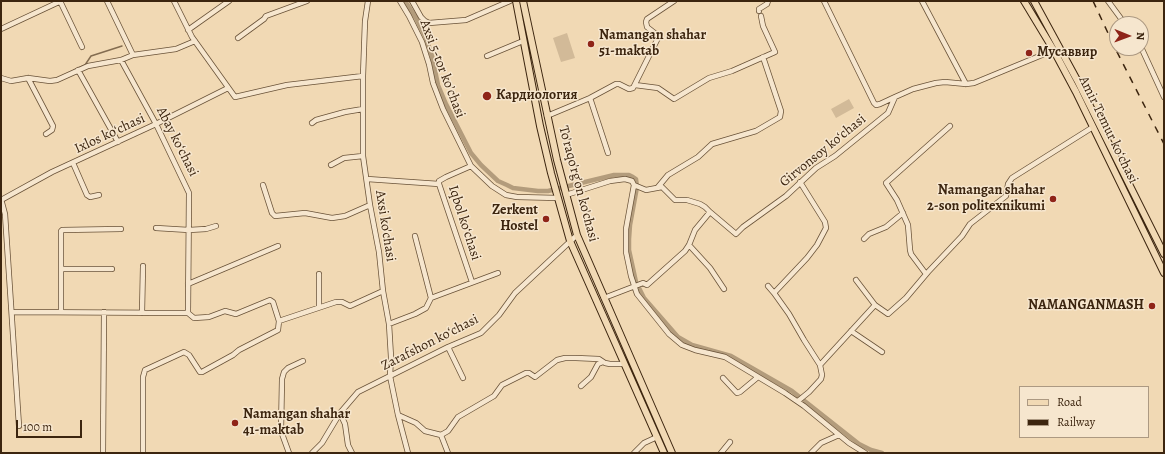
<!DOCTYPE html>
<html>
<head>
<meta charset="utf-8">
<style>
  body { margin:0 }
  #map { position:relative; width:1165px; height:454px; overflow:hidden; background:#f1d9b4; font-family:Alegreya,serif }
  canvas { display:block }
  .frame { position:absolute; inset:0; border:2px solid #3c250f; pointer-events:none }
  .legend { position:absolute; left:1019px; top:386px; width:130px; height:52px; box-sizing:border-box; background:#f6e6ce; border:1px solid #ac9982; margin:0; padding:5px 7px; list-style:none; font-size:12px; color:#3c250f }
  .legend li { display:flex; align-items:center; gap:8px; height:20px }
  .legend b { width:20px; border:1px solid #ac9982 }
  .north { position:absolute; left:1109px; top:16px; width:40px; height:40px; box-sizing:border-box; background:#f6e6ce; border:1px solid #ac9982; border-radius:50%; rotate:91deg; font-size:11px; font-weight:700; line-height:16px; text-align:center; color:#3c250f }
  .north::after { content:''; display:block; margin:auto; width:14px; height:18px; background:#8f2418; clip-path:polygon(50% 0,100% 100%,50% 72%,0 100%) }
  .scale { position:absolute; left:16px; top:420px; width:66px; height:18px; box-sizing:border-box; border:2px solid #3c250f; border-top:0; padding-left:5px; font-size:12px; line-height:14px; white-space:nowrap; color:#3c250f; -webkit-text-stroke:3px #f6e6ce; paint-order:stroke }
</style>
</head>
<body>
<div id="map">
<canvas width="1165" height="454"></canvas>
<div class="frame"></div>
<ul class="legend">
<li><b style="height:5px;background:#f1d9b4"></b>Road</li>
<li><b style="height:5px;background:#3c250f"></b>Railway</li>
</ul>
<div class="north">N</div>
<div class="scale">100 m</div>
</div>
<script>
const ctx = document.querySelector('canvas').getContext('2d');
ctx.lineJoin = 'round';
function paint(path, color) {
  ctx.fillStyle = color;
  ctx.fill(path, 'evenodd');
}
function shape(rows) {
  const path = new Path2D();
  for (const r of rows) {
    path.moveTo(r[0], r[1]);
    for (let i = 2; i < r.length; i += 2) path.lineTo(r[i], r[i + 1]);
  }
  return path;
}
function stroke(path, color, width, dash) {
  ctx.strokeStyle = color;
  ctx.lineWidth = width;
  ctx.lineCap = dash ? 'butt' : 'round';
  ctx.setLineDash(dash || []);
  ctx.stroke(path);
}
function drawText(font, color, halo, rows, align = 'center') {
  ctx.font = font + ' Alegreya,serif';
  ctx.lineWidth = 3;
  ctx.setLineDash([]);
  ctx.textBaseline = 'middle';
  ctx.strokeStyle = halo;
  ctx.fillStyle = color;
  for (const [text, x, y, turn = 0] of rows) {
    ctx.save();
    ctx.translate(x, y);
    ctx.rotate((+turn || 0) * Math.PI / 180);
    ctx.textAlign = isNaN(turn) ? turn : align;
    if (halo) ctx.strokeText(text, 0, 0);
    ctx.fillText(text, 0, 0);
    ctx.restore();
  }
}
const green = shape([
  [567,33,575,58,561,62,553,38],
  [849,99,854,108,836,118,831,109]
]);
const stream = shape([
  [74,70,85,65,91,56,122,46]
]);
const canal = shape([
  [405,1,416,18,426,38,432,56,438,85,446,104,471,153,481,165,498,181,507,185,513,188,538,191,548,191,614,175,629,175,633,177,636,179,637,187,630,225,629,239,629,250,636,282,644,298,678,337,692,345,731,356,792,391,859,444,871,450,882,453]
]);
const minor = shape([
  [60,1,82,47],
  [107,1,133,55],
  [174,1,192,37,235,97,287,85,363,76],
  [368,1,365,21,363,76,363,156,370,205,379,252,383,291,389,324,391,357,390,376,398,415,408,453],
  [400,1,409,16,422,42,429,64,433,83,443,109,471,166,492,186,506,195,517,197,558,198],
  [412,1,421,17,425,21,429,23,466,20,510,1],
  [824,1,874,103,876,105,880,104,895,97],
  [922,1,966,84],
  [1108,1,1125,24],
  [759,11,759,9,767,4,768,1],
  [1,29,61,1],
  [188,30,229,1],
  [238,38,264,19,266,16,307,1],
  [1141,47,1164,97],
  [487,56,523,41],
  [121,60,156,124,189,193,188,313],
  [78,70,118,142],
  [1,78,11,81,28,78,50,81,57,80,88,66,121,60,133,55,176,49,195,41],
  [28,78,53,126,52,130,46,134],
  [635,85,658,88,674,99,709,78,732,71,775,52,763,26,761,16],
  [590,98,608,153],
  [547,116,590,98,616,84,619,84,629,89,633,88,658,38,656,34,647,27,646,22,647,19,674,1],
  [312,123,316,120,345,112,363,109],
  [73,163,87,195,90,197,99,195],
  [331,165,344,158,363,156],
  [471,166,446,177,439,181,439,184,472,282],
  [367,179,439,184],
  [263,185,272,213,275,216,305,213,332,218,345,216,370,205],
  [634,185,626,229,626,252,631,276,637,294,669,334,682,345,695,350,725,357,785,393,804,406,849,443,865,453],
  [658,187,668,175,698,157,712,144,756,131,780,117,781,111,763,57],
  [566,195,610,181,625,179,632,181,634,185,646,190,662,187,675,200,687,200,700,204,705,207,710,212],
  [1,199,5,214,19,426],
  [1,200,52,172,156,124,228,88],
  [156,228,189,230,206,229,216,226],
  [415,236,431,298],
  [864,239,869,234,886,227,903,213],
  [689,245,710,268,724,289],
  [61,269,61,231,62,230,121,229],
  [926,274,911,254,910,250,908,225,897,200,886,183,950,126],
  [856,280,875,305],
  [188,284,278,246],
  [768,286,774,293],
  [604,298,643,283,647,285,685,251,689,245,695,230,710,212,736,234,743,227,786,196,816,168,835,156,888,113,895,97,913,89,936,83,945,82,966,84,974,83,1042,55,1053,49],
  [319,307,319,274],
  [12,312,188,313],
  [61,312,61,269,112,269],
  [142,313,143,266],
  [188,313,194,318,209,317,225,311,236,314,270,300,273,302,279,321],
  [389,324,415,314,426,308,431,298,498,273],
  [851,331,882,352],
  [448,347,463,378],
  [820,365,875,305,888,314,906,298,928,272,962,236,970,224,1006,196,1008,184,1012,178,1093,127],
  [723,378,737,393,740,392,758,377],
  [581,386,591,377,598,364,603,362],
  [798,401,809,392,821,379,822,375,820,365,804,340,789,314,774,293,807,258,817,245,826,228,825,222,800,182],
  [340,413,345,424,348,445,352,453],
  [398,415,416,423,425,431,441,435,448,431,458,417,494,396,502,385,526,373,529,373,535,377,557,360,565,358,576,358,599,359,605,363,610,364,624,364],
  [441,435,448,453],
  [103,453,104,312],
  [143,453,143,377,145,370,184,352,189,355,200,372,202,372,233,355,239,350,278,330,279,321,336,302,342,302,350,306,383,291],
  [289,453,281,431,282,379,284,372,288,368,303,361],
  [312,453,322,443,340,413,358,392,448,347,481,333,499,315,515,293,577,235],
  [634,453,644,443,657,437],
  [721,453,730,442],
  [811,453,821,443,839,435]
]);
const major = shape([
  [516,1,540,126,551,173,570,241,664,453],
  [523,1,557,160,577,235,672,453],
  [1024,1,1053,49,1076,92,1164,273],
  [1034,1,1077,80,1164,254]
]);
const rail = shape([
  [1093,1,1115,48,1164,144]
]);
const markers = [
  [591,44,4,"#8f2418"],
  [1029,53,4,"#8f2418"],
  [487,96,5,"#8f2418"],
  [1053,199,4,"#8f2418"],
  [546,219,4,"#8f2418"],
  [1152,306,4,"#8f2418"],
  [235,423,4,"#8f2418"]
];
const poiNames = [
  ["Namangan shahar",599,36],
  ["51-maktab",599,52],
  ["Мусаввир",1037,53],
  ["Кардиология",496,96],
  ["Namangan shahar",1045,191,"right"],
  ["2-son politexnikumi",1045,207,"right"],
  ["Zerkent",538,211,"right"],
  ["Hostel",538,227,"right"],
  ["NAMANGANMASH",1144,306,"right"],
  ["Namangan shahar",243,415],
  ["41-maktab",243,431]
];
const streetNames = [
  ["Аxsi 5-tor koʼchasi",442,69,69],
  ["Amir Temur koʻchasi",1108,130,64],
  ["Ixlos koʻchasi",110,134,-25],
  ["Abay koʻchasi",177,142,63],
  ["Girvonsoy koʻchasi",823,151,-39],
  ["To'raqo'rg'on ko'chasi",578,184,75],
  ["Iqbol koʻchasi",464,223,72],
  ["Axsi ko'chasi",385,226,81],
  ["Zarafshon koʻchasi",430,343,-27]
];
paint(green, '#d2ba98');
stroke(stream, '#836c50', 1.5);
stroke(canal, '#b39c7c', 4.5);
stroke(minor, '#695238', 6);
stroke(major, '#3c250f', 8);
stroke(minor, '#f6e6ce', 4.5);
stroke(major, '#f1d9b4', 6);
stroke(rail, '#3c250f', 1.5, [7, 7]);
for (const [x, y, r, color] of markers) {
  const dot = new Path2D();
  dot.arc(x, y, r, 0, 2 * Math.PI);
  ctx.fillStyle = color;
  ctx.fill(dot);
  stroke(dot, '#f6e6ce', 1.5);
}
drawText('bold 14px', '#3c250f', '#f6e6ce', poiNames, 'left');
drawText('14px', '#3c250f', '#f6e6ce', streetNames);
</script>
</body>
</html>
